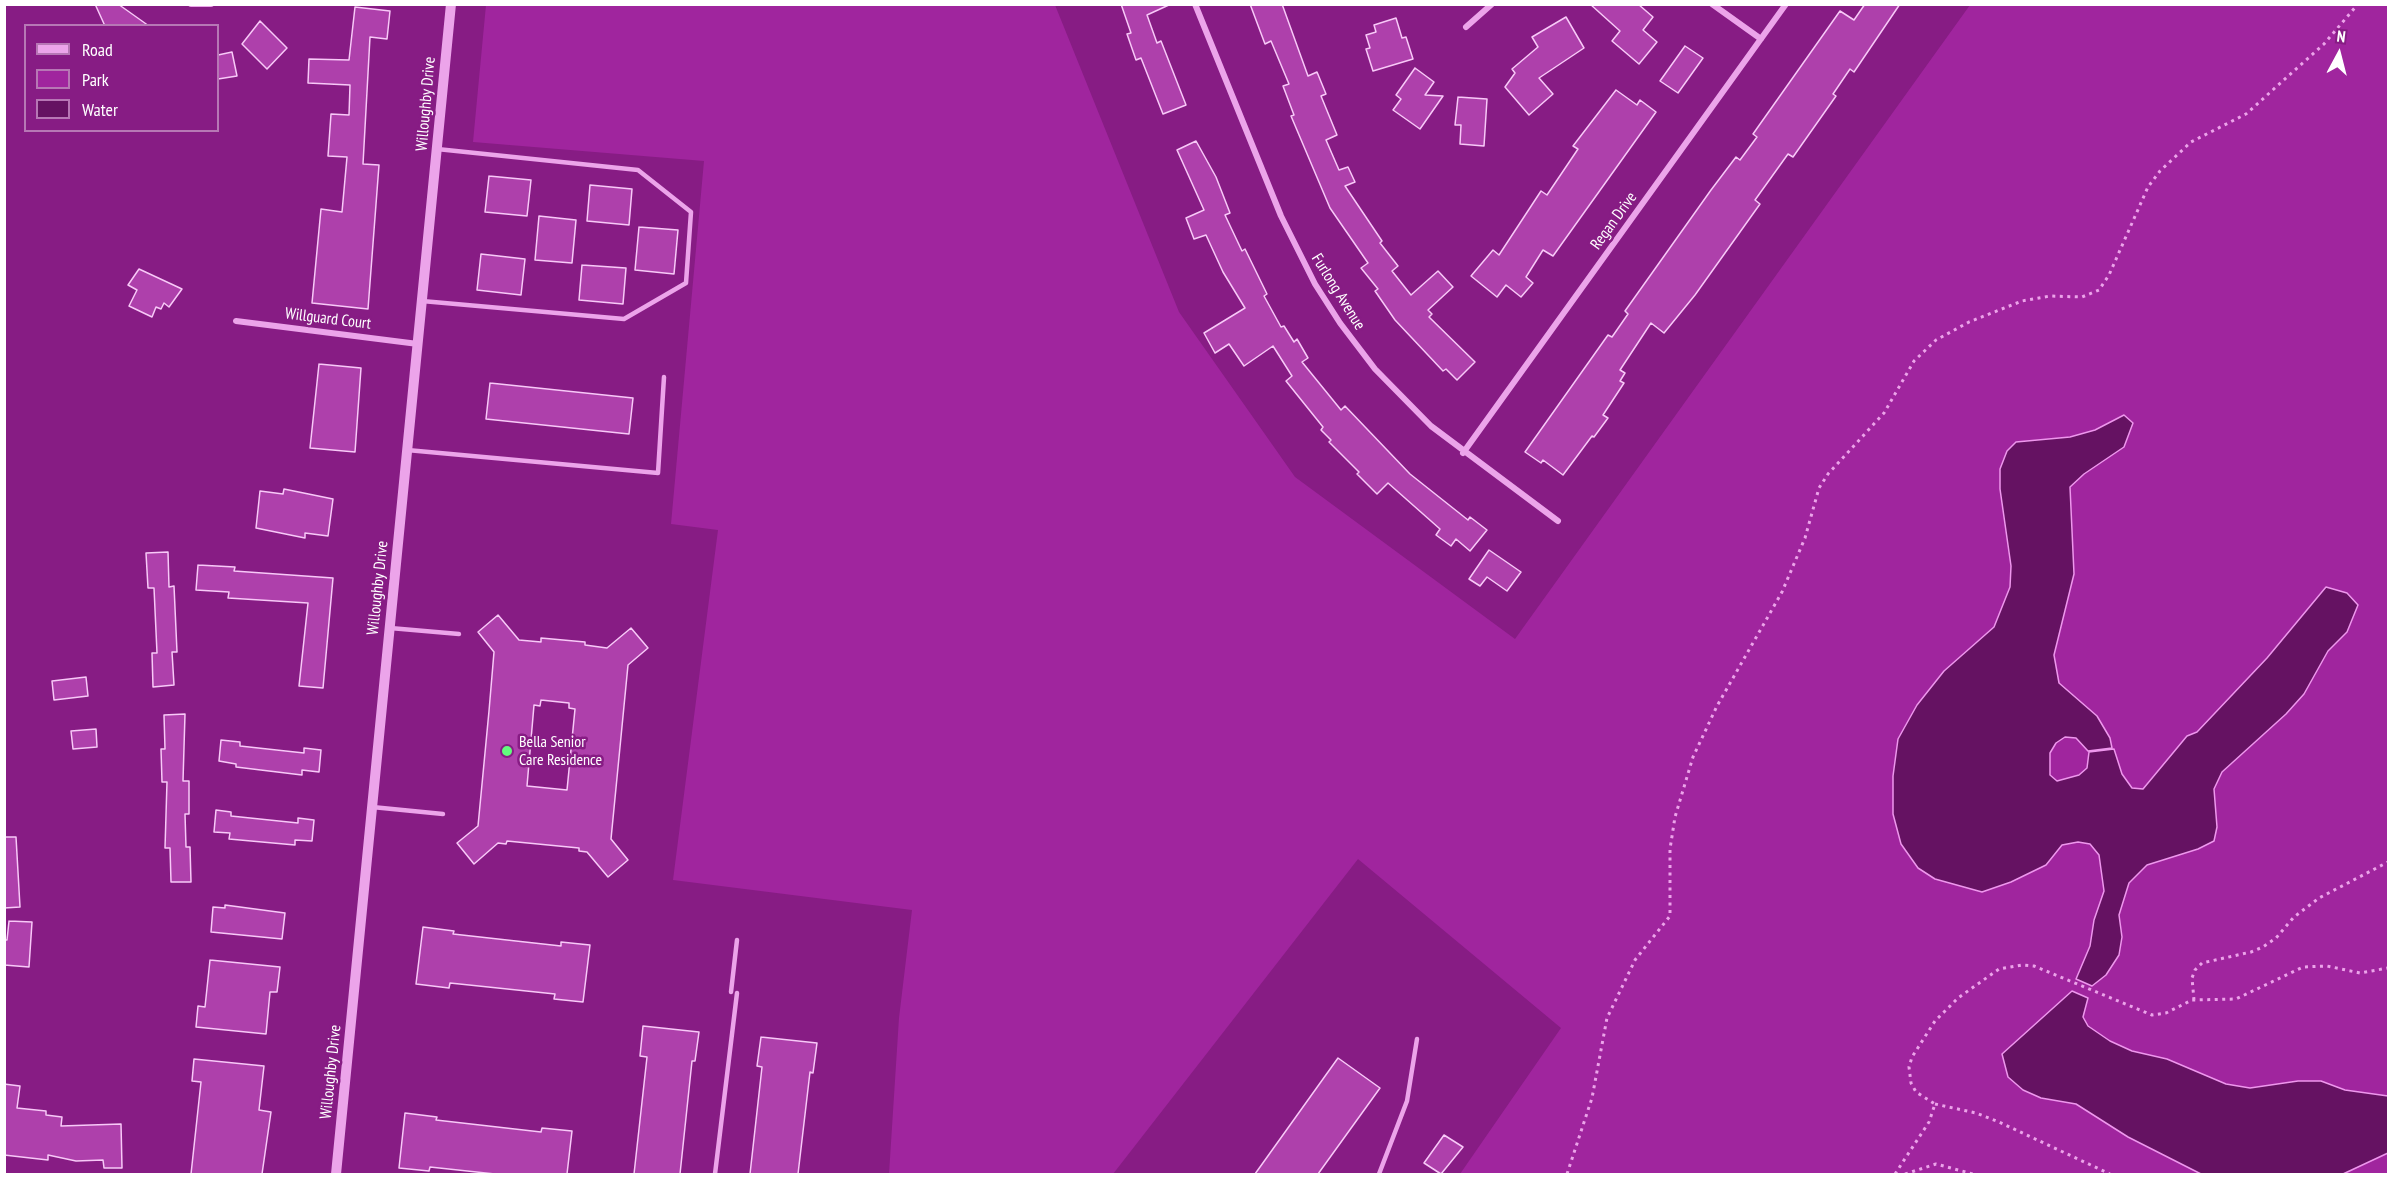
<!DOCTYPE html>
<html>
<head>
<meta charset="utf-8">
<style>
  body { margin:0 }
  #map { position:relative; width:2393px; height:1179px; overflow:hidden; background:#871c84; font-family:"PT Sans Narrow",sans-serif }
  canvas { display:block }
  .frame { position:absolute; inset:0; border:6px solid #fff; pointer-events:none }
  .legend { position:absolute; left:24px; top:24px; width:195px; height:108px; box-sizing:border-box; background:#871c84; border:2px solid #b777b5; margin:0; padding:8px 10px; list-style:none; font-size:18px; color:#fff }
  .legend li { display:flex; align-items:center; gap:12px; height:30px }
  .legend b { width:30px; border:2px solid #b777b5 }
  .north { position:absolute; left:2309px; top:24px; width:60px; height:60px; -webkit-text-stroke:4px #871c84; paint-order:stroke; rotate:7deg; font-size:16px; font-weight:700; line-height:24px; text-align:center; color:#fff }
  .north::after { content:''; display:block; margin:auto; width:21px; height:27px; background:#fff; clip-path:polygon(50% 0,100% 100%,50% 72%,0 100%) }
</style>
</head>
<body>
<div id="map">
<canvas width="2393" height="1179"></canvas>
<div class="frame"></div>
<ul class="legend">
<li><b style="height:8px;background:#eca4ea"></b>Road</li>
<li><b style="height:16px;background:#a0259e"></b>Park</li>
<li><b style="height:16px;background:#651262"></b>Water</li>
</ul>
<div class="north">N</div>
</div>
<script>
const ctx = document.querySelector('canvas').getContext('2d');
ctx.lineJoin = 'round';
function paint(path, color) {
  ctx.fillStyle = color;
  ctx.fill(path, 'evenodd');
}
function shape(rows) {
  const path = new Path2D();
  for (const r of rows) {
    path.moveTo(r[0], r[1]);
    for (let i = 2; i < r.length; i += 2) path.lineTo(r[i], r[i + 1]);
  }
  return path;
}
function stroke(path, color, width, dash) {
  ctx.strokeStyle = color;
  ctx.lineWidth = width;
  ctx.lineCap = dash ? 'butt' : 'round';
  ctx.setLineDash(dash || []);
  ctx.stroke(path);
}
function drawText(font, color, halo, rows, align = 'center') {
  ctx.font = font + ' "PT Sans Narrow",sans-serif';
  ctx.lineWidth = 5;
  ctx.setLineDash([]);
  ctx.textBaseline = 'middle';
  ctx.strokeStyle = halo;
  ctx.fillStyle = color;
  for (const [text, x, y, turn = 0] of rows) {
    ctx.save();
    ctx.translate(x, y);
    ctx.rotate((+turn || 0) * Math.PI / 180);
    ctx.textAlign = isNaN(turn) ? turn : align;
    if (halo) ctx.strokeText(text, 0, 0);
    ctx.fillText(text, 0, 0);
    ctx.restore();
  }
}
const green = shape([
  [486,5,1055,5,1179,312,1295,477,1515,639,1970,5,2388,5,2388,1174,1460,1174,1561,1028,1358,859,1113,1174,889,1174,899,1018,912,910,673,880,718,530,671,524,704,161,473,142]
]);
const water = shape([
  [2124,415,2133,423,2124,447,2084,474,2070,487,2074,574,2054,655,2059,683,2097,716,2110,738,2112,748,2088,751,2076,738,2065,737,2056,743,2050,753,2050,775,2057,781,2079,775,2087,768,2089,752,2114,749,2122,774,2132,788,2143,789,2187,736,2197,732,2267,658,2326,587,2347,593,2358,605,2347,632,2328,651,2304,694,2286,714,2222,772,2214,789,2217,827,2214,841,2198,849,2147,865,2129,883,2119,915,2122,937,2119,955,2106,975,2092,986,2076,979,2090,946,2094,920,2104,891,2099,855,2090,844,2078,842,2062,845,2046,865,2011,882,1982,892,1935,879,1918,868,1901,844,1893,814,1893,776,1898,739,1917,705,1944,671,1994,627,2010,587,2011,566,2000,489,2000,469,2007,451,2016,442,2070,437,2095,430,2124,415],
  [2072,991,2088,998,2083,1017,2088,1026,2110,1041,2132,1051,2167,1059,2226,1084,2250,1088,2298,1081,2321,1081,2345,1090,2388,1096,2388,1153,2343,1174,2201,1174,2128,1137,2076,1104,2041,1098,2023,1090,2008,1077,2002,1054,2072,991]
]);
const building = shape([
  [95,4,118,4,149,26,105,26,95,4],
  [1121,4,1171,4,1147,15,1157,43,1161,41,1186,105,1163,114,1141,58,1136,60,1127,34,1131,33,1121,4],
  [1250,4,1282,4,1308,76,1317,72,1326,94,1321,96,1337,135,1326,140,1339,170,1348,167,1355,182,1345,186,1382,241,1380,243,1398,266,1392,271,1411,295,1438,271,1453,287,1428,310,1432,314,1429,317,1475,362,1457,380,1446,369,1443,371,1395,320,1375,291,1378,289,1361,268,1368,263,1330,208,1291,116,1294,115,1283,86,1289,84,1271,41,1265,44,1250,4],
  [1590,4,1638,4,1653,17,1643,30,1657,42,1639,64,1612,41,1620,31,1590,4],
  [1865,4,1900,4,1854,72,1850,69,1833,94,1836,96,1793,157,1788,154,1755,200,1760,204,1695,295,1664,333,1651,323,1620,370,1625,373,1620,381,1624,383,1603,415,1608,418,1594,437,1592,436,1563,475,1543,460,1541,463,1525,452,1608,335,1612,337,1628,314,1625,311,1711,190,1736,157,1740,160,1757,137,1753,134,1840,11,1854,20,1865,4],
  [355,7,390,11,387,39,370,37,363,164,379,165,368,309,312,303,321,209,342,212,347,157,328,156,331,114,349,115,350,85,308,83,309,59,349,60,355,7],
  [1566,17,1584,48,1539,78,1553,94,1529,115,1505,87,1515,73,1512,69,1538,47,1532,37,1566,17],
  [1396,18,1402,38,1406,37,1413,59,1373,71,1366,49,1370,48,1366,35,1376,32,1374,25,1396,18],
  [260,21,287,48,267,69,242,44,260,21],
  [1685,46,1703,58,1678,93,1660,81,1685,46],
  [232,52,237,76,218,79,218,55,232,52],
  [1415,68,1434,82,1425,95,1443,96,1420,129,1393,110,1401,99,1396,95,1415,68],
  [1616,90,1637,105,1640,100,1656,112,1553,256,1543,250,1526,277,1533,283,1521,297,1506,285,1497,297,1471,276,1493,250,1499,255,1541,191,1547,195,1578,149,1573,146,1616,90],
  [1458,97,1487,99,1484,146,1460,144,1461,125,1455,125,1458,97],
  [1196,141,1216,177,1230,213,1225,215,1242,251,1245,249,1267,294,1264,296,1281,327,1284,326,1294,342,1297,339,1308,358,1302,362,1341,410,1345,406,1410,474,1468,520,1470,517,1487,530,1470,551,1456,539,1451,546,1436,535,1440,529,1388,483,1377,494,1357,474,1359,472,1329,442,1331,440,1321,430,1323,427,1286,381,1292,376,1273,346,1244,366,1229,344,1215,353,1204,333,1245,308,1223,272,1206,235,1194,239,1186,218,1204,210,1177,150,1196,141],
  [489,176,531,180,527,216,485,212,489,176],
  [590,185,632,189,629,225,587,221,590,185],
  [539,216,576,220,572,263,535,260,539,216],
  [639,227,678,230,674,274,635,270,639,227],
  [481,254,525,259,521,295,477,290,481,254],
  [582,265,626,268,623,304,579,300,582,265],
  [139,269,182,289,169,307,164,303,161,309,156,307,152,317,129,306,137,290,128,285,139,269],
  [319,364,361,368,355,452,310,448,319,364],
  [490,383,633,398,629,434,486,419,490,383],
  [284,489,333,499,328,536,305,533,305,538,256,528,260,491,283,494,284,489],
  [1489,550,1521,572,1507,591,1487,577,1480,586,1469,579,1489,550],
  [168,552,169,587,174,586,177,652,172,652,174,685,153,687,152,653,157,653,154,588,148,588,146,553,168,552],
  [198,565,235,567,234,571,333,578,323,688,299,686,308,603,228,598,229,592,196,590,198,565],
  [498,615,519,640,541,642,541,638,585,642,585,645,607,648,631,628,648,648,628,665,620,747,611,839,628,860,608,877,587,852,579,851,579,848,507,841,506,844,498,843,474,864,457,843,478,826,489,711,494,652,478,632,498,615],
  [541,700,569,703,569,708,575,709,567,790,527,786,534,705,540,706,541,700],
  [86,677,88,696,54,700,52,681,86,677],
  [185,714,183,781,189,781,189,814,185,814,186,847,190,847,191,882,171,882,170,848,165,848,167,782,162,782,161,749,165,749,164,715,185,714],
  [96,729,97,747,73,749,71,731,96,729],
  [221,740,240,742,240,746,304,753,304,748,321,750,319,772,302,770,302,775,236,767,236,764,219,761,221,740],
  [216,810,231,812,231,816,298,823,298,818,314,820,312,841,295,840,295,845,229,839,230,833,214,832,216,810],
  [4,837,16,837,20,907,4,908,4,837],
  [225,905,285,913,282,939,211,932,213,907,225,908,225,905],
  [9,921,32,922,29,967,4,965,4,940,7,940,9,921],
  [423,927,454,931,453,934,561,946,561,942,590,945,583,1002,554,999,555,994,450,983,449,988,416,984,423,927],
  [210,960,280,967,277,992,270,992,266,1034,196,1027,198,1006,205,1007,210,960],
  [643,1026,699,1032,695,1061,692,1061,680,1174,634,1174,647,1057,640,1056,643,1026],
  [761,1037,817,1043,813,1073,810,1072,798,1174,750,1174,762,1067,757,1066,761,1037],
  [1338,1058,1380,1088,1318,1174,1255,1174,1338,1058],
  [194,1059,264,1066,259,1110,271,1112,262,1174,191,1174,201,1082,192,1081,194,1059],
  [4,1084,20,1086,17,1108,46,1111,46,1115,62,1117,61,1126,121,1124,122,1168,104,1168,103,1160,76,1161,48,1155,48,1160,4,1155,4,1084],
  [405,1113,437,1117,436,1120,541,1132,542,1128,572,1131,567,1174,495,1174,430,1167,429,1171,399,1168,405,1113],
  [1444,1135,1463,1147,1441,1174,1424,1163,1444,1135]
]);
const path = shape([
  [2194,1000,2192,978,2195,970,2202,963,2251,952,2263,947,2276,938,2294,917,2319,898,2388,862],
  [1935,1104,1976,1113,1999,1122,2110,1174],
  [1567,1174,1592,1098,1607,1018,1635,960,1670,916,1670,849,1675,817,1693,757,1717,706,1782,592,1805,538,1819,488,1828,474,1884,413,1914,361,1936,340,1969,322,2022,301,2050,296,2082,297,2099,290,2109,275,2148,187,2160,171,2191,142,2246,114,2324,44,2358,4],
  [1895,1174,1929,1122,1935,1104,1916,1092,1911,1083,1909,1067,1912,1057,1935,1021,1958,998,1999,969,2022,965,2034,966,2152,1015,2166,1013,2192,1000,2236,999,2303,967,2327,966,2360,973,2388,968],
  [1905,1174,1936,1164,1973,1174]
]);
const service = shape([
  [422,301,624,319,686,283,691,212,638,170,437,149],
  [407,450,658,473,664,377],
  [390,628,459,634],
  [372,807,443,814],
  [731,992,737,940],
  [715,1174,737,993],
  [1379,1174,1407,1101,1417,1039]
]);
const minor = shape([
  [191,4,211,4],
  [1195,4,1281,216,1315,284,1340,323,1375,369,1431,426,1558,521],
  [1712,4,1761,39],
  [1466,27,1492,4],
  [236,321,418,344],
  [1463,453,1786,4]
]);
const tertiary = shape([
  [336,1174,451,4]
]);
const markers = [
  [507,751,6,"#62fc7d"]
];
const streetNames = [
  ["Willoughby Drive",426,104,-85],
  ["Regan Drive",1614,221,-54],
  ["Furlong Avenue",1338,292,58],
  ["Willguard Court",328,319,7],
  ["Willoughby Drive",378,588,-84],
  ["Willoughby Drive",331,1072,-84]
];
const poiNames = [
  ["Bella Senior",519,742],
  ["Care Residence",519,760]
];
paint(green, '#a0259e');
paint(water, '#651262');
stroke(water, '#ee97ed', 1.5);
paint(building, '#ae40ab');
stroke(building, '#f8c9f8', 1.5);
stroke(path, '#eca4ea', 3, [3, 4.5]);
stroke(service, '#eca4ea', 4.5);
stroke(minor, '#eca4ea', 6);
stroke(tertiary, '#eca4ea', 10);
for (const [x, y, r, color] of markers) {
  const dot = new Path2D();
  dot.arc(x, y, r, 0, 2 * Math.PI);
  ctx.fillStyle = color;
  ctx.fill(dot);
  stroke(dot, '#871c84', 2);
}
drawText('16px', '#fff', '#871c84', streetNames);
drawText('16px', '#fff', '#871c84', poiNames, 'left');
</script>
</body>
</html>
